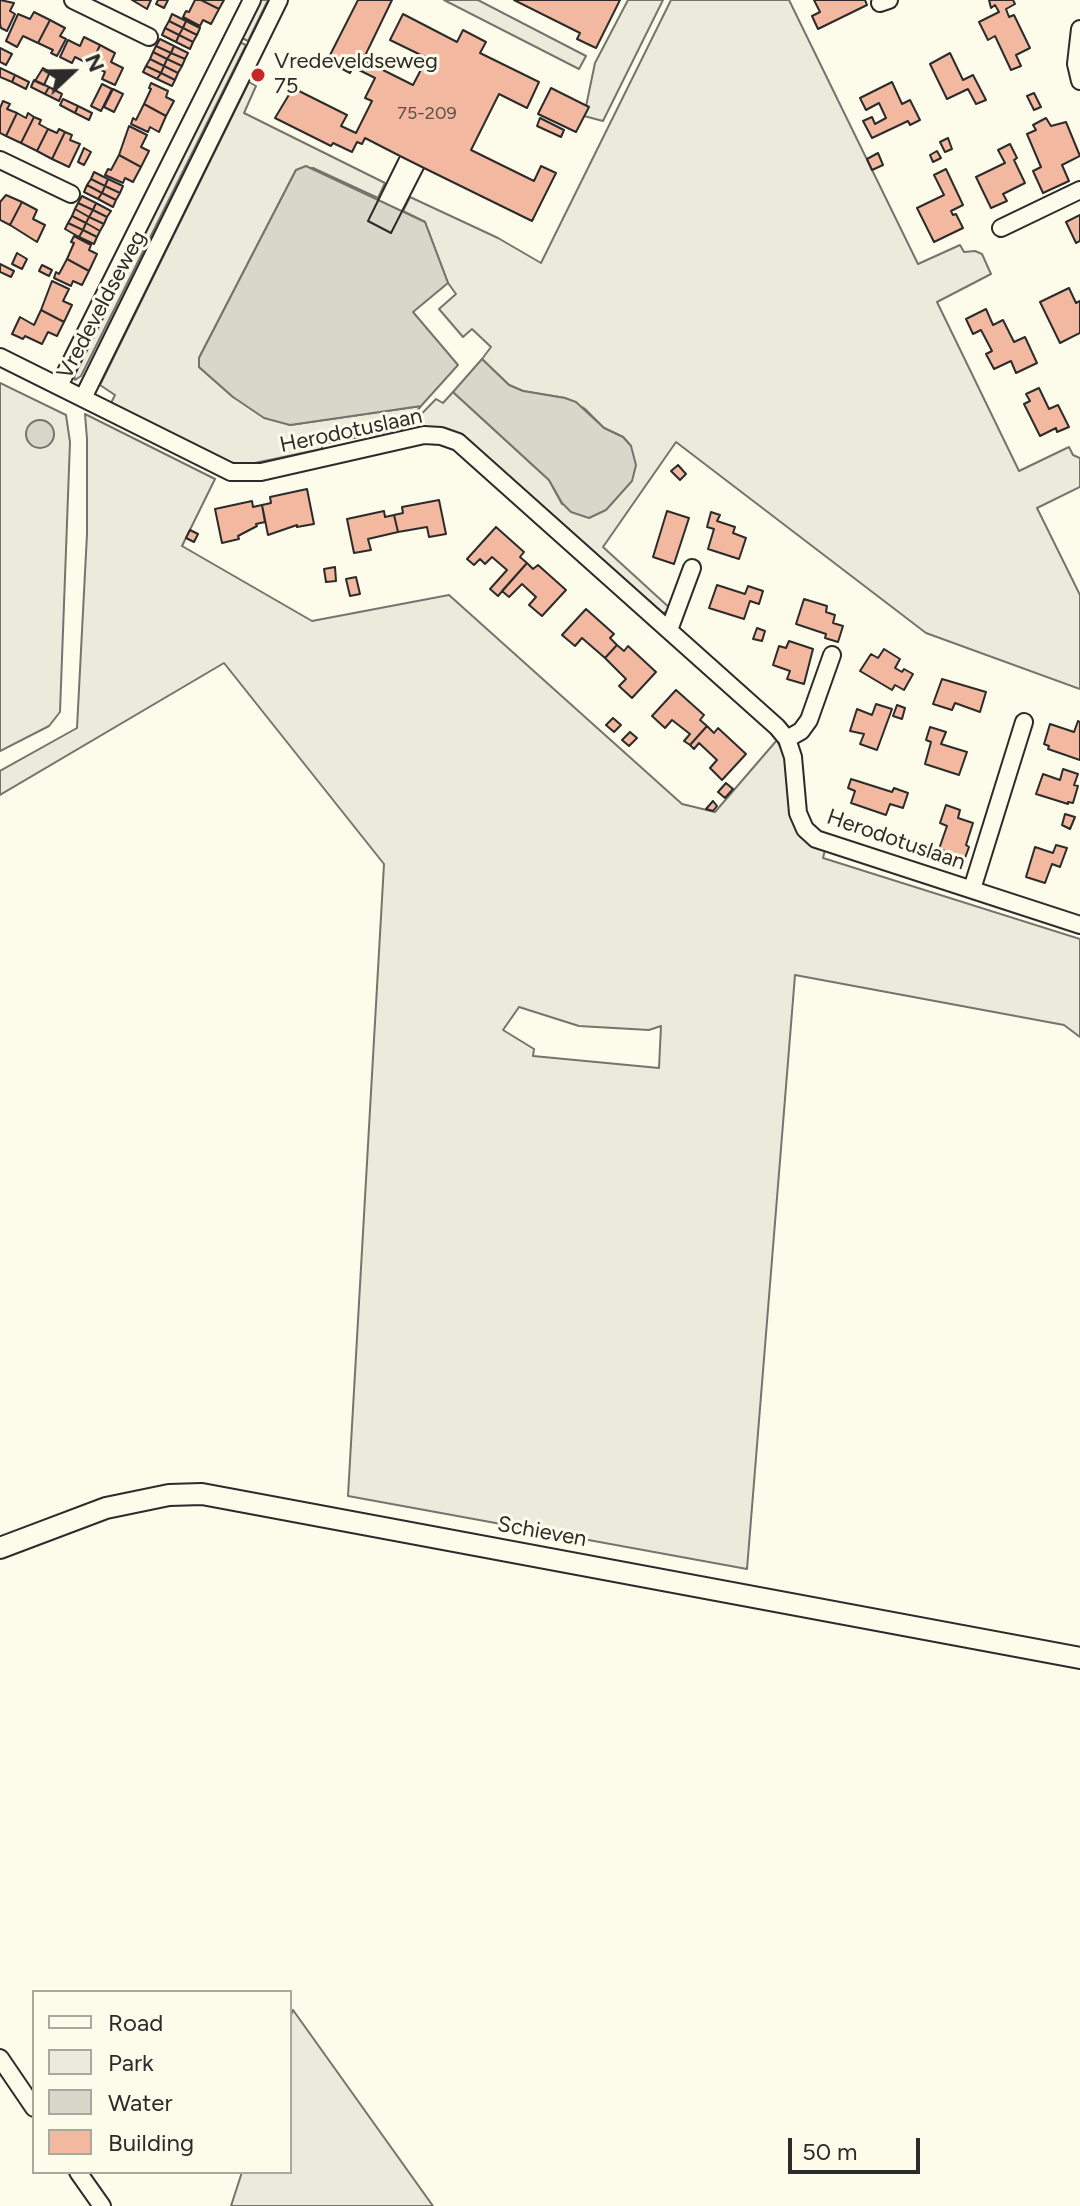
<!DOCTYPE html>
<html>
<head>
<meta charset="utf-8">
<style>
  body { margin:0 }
  #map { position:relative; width:1080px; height:2206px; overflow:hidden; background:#fdfbea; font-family:Figtree,sans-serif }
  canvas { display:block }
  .legend { position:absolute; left:32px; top:1990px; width:260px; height:184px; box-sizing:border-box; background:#fdfbea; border:2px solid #a9a89e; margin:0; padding:10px 14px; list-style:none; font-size:24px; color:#2b2b2b }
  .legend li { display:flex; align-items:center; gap:16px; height:40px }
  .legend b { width:40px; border:2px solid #a9a89e }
  .north { position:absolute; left:32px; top:32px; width:80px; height:80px; -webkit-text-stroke:6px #fdfbea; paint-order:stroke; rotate:68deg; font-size:22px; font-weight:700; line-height:32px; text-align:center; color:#2b2b2b }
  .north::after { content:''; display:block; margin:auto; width:28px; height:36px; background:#2b2b2b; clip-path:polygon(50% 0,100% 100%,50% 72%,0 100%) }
  .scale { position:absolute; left:788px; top:2138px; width:132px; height:36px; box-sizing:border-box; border:4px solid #2b2b2b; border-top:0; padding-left:10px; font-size:24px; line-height:28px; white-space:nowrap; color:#2b2b2b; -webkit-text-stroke:6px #fdfbea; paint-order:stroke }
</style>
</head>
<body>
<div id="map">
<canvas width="1080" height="2206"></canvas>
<ul class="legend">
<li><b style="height:10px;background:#fdfbea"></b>Road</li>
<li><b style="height:22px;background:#ecebdb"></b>Park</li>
<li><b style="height:22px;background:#d8d7c9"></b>Water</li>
<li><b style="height:22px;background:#f2b8a0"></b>Building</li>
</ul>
<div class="north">N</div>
<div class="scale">50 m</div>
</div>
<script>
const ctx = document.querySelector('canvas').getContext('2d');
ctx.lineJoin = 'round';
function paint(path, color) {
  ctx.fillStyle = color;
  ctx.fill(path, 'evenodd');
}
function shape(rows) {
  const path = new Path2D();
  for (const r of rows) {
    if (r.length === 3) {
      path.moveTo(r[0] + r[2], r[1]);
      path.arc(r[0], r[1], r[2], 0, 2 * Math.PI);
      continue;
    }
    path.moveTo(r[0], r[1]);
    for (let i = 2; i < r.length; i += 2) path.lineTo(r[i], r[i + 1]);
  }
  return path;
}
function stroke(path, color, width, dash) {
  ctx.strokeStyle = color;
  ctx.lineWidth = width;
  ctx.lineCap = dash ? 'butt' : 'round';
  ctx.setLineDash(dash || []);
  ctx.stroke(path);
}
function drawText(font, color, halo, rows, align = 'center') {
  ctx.font = font + ' Figtree,sans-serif';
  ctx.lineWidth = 6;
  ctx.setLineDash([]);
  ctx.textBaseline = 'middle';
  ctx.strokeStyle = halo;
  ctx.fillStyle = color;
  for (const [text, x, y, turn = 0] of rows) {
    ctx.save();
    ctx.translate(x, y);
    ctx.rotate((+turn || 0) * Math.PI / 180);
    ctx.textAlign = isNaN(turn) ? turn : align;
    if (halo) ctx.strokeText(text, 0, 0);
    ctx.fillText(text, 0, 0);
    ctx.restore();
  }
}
const green = shape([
  [259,0,268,0,248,41,242,38,259,0],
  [628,0,663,0,603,121,584,116,595,63,628,0],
  [671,0,789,0,918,264,960,245,964,252,975,251,982,254,991,274,937,302,1019,471,1069,447,1073,455,1080,458,1080,487,1037,508,1080,595,1080,689,926,633,676,442,603,547,672,610,663,613,465,437,448,429,425,427,404,432,436,399,443,403,453,392,549,480,562,504,631,446,623,437,604,428,585,409,565,398,523,391,509,385,482,359,491,347,472,329,463,337,439,309,456,294,448,283,425,222,403,211,410,197,498,238,541,263,671,0],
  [239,42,246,45,81,376,75,380,74,373,239,42],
  [249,82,256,86,244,113,385,183,378,198,313,168,296,170,199,358,199,367,233,397,290,425,421,406,402,429,322,444,322,449,245,465,228,462,110,405,115,395,100,385,249,82],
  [0,383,66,415,70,442,60,712,49,726,0,751,0,383],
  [85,414,215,479,182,546,312,621,449,595,682,804,715,812,777,740,785,758,790,809,819,848,825,850,823,858,1080,939,1080,1037,1064,1025,795,975,747,1569,348,1496,384,864,224,663,0,795,0,771,77,728,87,534,87,439,85,414],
  [519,1007,579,1026,649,1030,661,1026,659,1068,533,1056,534,1049,503,1030,519,1007],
  [293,2010,433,2206,231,2206,242,2172,290,2172,290,2018,293,2010]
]);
const parking = shape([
  [444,0,478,0,586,56,579,69,444,0]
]);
const water = shape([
  [306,166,425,222,448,283,413,312,458,365,421,406,290,425,264,418,233,397,199,367,199,358,296,170,306,166],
  [482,359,509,385,523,391,565,398,576,402,604,428,623,437,631,446,636,465,632,481,606,510,589,518,571,512,562,503,549,480,453,392,482,359],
  [40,434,14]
]);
const building = shape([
  [0,0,14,3,10,11,15,14,7,31,1,28,0,24,0,0],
  [132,0,151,0,147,9,132,0],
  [158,0,168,0,164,8,156,4,158,0],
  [195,0,201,0,219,9,211,24,203,20,200,26,183,17,186,11,189,12,195,0],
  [201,0,224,0,219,9,201,0],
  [358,0,392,0,363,60,413,85,427,58,390,40,403,14,457,42,463,30,486,42,480,53,539,82,527,108,499,94,471,150,534,181,541,166,556,173,532,221,424,168,391,233,368,221,400,156,365,138,362,144,357,142,352,152,333,143,331,146,275,118,293,88,347,115,341,126,356,133,372,101,365,98,375,78,353,67,350,73,327,61,358,0],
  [514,0,620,0,596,48,577,39,580,33,514,0],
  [814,0,865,0,867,5,818,29,812,16,820,12,814,0],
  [989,0,1013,0,1015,4,1006,9,1009,17,1014,15,1030,48,1016,55,1021,66,1011,70,995,36,988,40,979,22,999,12,995,5,991,8,989,0],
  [34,12,50,20,38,43,23,36,17,47,6,41,18,14,30,19,34,12],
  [172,14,186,21,183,28,169,21,172,14],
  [50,20,65,28,60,36,66,39,57,56,51,53,53,50,38,43,50,20],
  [169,21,183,28,179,35,165,28,169,21],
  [186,21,200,28,197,35,183,28,186,21],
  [165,28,179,35,176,42,162,35,165,28],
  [183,28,197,35,193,42,179,35,183,28],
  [179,35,193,42,190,49,176,42,179,35],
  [84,37,100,45,91,65,75,57,72,63,60,57,68,40,80,46,84,37],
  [160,39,174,46,171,53,156,46,160,39],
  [100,45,115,53,111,62,123,68,115,85,102,79,105,72,91,65,100,45],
  [156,46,171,53,167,59,153,52,156,46],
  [174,46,188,53,185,59,171,53,174,46],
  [0,48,12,54,6,65,0,62,0,48],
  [153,52,167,59,164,66,150,59,153,52],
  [171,53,185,59,182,66,167,59,171,53],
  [950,53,963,80,973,75,986,100,976,104,968,89,947,99,930,64,950,53],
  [150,59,164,66,161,73,146,66,150,59],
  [167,59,182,66,178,73,164,66,167,59],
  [146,66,161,73,157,79,143,72,146,66],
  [164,66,178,73,175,80,161,73,164,66],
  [0,68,15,75,12,82,0,77,0,68],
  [43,68,50,72,44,85,35,81,43,68],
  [161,73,175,80,172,86,157,79,161,73],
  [15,75,29,82,26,89,12,82,15,75],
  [34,80,49,87,45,94,31,87,34,80],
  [892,82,902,104,910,100,920,120,910,125,908,121,872,138,863,121,872,117,875,124,886,118,879,103,866,110,860,98,892,82],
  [151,83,168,91,166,97,174,101,166,116,144,104,151,89,149,88,151,83],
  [102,84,112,89,101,111,91,106,102,84],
  [49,87,62,94,59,101,45,94,49,87],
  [551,88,589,107,576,132,538,114,551,88],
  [113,89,123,94,114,112,104,107,113,89],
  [1034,93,1041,107,1034,110,1027,96,1034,93],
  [63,99,78,106,75,113,60,105,63,99],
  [3,101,10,104,7,109,17,113,6,136,0,133,0,108,3,101],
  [144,104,166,116,159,132,150,127,148,132,131,124,133,118,136,120,144,104],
  [78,106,92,113,89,120,75,113,78,106],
  [17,113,26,118,28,113,34,117,21,143,6,136,17,113],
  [34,117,41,120,39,124,48,129,37,151,21,143,34,117],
  [540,118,564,130,561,137,537,126,540,118],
  [1046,118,1051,126,1066,122,1080,156,1062,165,1069,181,1043,193,1033,171,1041,167,1027,134,1036,130,1033,125,1046,118],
  [129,126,147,135,141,147,149,151,141,167,119,155,129,126],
  [48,129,57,133,59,129,65,132,52,159,37,151,48,129],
  [65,132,72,135,70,140,80,144,69,167,52,159,65,132],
  [948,138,952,149,945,152,940,142,948,138],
  [1010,144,1017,158,1014,160,1025,183,1003,194,1007,201,991,208,976,177,1005,163,998,150,1010,144],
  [84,148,91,152,84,165,78,162,84,148],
  [937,151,941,158,933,162,930,155,937,151],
  [878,153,883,165,872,170,867,159,878,153],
  [119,155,141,167,133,182,125,178,123,183,105,175,108,169,111,170,119,155],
  [400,156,424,168,391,233,368,221,400,156],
  [946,169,963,205,951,211,953,215,956,214,963,228,934,242,917,208,944,195,934,175,946,169],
  [94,172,108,179,105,186,91,179,94,172],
  [91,179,105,186,102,193,87,185,91,179],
  [108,179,123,186,120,193,105,186,108,179],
  [87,185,102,193,98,199,84,192,87,185],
  [105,186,120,193,116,200,102,193,105,186],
  [102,193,116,200,113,207,98,199,102,193],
  [6,195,22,202,10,225,0,220,0,202,6,195],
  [82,196,96,203,93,210,78,203,82,196],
  [22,202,37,210,33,219,45,225,37,242,10,225,22,202],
  [78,203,93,210,89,217,75,209,78,203],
  [96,203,111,211,107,217,93,210,96,203],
  [75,209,89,217,86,223,72,216,75,209],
  [93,210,107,217,104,224,89,217,93,210],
  [1080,215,1080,241,1076,243,1066,222,1080,215],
  [72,216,86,223,83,230,68,223,72,216],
  [89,217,104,224,100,231,86,223,89,217],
  [68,223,83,230,79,237,65,229,68,223],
  [86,223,100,231,97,237,83,230,86,223],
  [83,230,97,237,94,244,79,237,83,230],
  [74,236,91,245,89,250,97,254,89,271,67,259,74,243,71,242,74,236],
  [17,253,27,259,22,269,12,264,17,253],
  [67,259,89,271,82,285,73,281,71,286,54,278,56,272,59,274,67,259],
  [0,264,14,271,11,277,0,272,0,264],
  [42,265,52,270,49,276,39,271,42,265],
  [52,281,69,289,63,301,72,305,64,322,41,310,52,281],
  [1069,288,1076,303,1080,301,1080,333,1060,343,1040,302,1069,288],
  [986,309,993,325,1003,320,1014,342,1025,337,1037,363,1016,373,1011,361,994,369,986,354,992,351,981,330,973,334,966,319,986,309],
  [41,310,64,322,57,336,48,332,42,344,25,336,23,339,12,334,20,317,34,325,41,310],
  [1039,388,1049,409,1058,405,1069,427,1057,432,1056,428,1040,436,1024,404,1030,401,1026,394,1039,388],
  [678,465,686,474,680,480,671,471,678,465],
  [307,489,314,524,297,527,297,525,268,535,262,505,271,503,270,497,307,489],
  [439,500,446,534,429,537,427,527,398,532,394,515,403,513,402,507,439,500],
  [252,501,253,507,262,505,265,522,256,524,257,526,238,536,239,539,222,543,215,509,252,501],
  [384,511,385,517,394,515,398,532,368,539,371,550,354,553,347,519,384,511],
  [667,511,689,518,674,564,653,557,667,511],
  [711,512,720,515,717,521,735,527,733,533,746,538,739,559,708,549,714,529,707,527,711,512],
  [496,527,524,552,520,557,527,563,498,596,490,589,507,570,492,557,485,564,480,559,474,565,467,559,496,527],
  [190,530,198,534,194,542,186,538,190,530],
  [527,563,533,569,538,565,566,590,542,616,529,605,536,597,522,584,509,597,502,591,527,563],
  [335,567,336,581,326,582,324,569,335,567],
  [356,577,360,594,350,596,346,579,356,577],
  [717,585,745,594,748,586,763,591,759,604,750,601,744,619,709,608,717,585],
  [804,599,827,606,826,612,835,615,833,623,843,626,838,642,825,638,826,634,796,624,804,599],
  [586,609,614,634,610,638,617,645,605,658,582,638,575,646,562,635,586,609],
  [757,628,765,631,762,641,753,639,757,628],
  [789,641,813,649,804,684,787,679,790,671,773,665,779,646,786,648,789,641],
  [617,645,624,651,628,646,656,672,632,698,619,686,626,679,605,658,617,645],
  [884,649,900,659,895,668,902,672,904,669,913,674,904,690,895,685,892,690,860,671,871,654,878,658,884,649],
  [942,679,986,692,980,712,955,703,952,710,933,704,942,679],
  [676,690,704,715,700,720,707,726,690,745,684,741,690,734,672,720,665,728,652,716,676,690],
  [876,704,892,709,877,750,860,744,864,734,850,731,857,709,872,715,876,704],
  [897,705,905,708,902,719,893,716,897,705],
  [613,718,621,725,614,732,606,725,613,718],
  [1078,721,1080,722,1080,760,1048,749,1049,746,1044,744,1050,724,1074,732,1078,721],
  [707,726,714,733,718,728,746,754,722,780,710,768,717,760,699,743,694,749,690,745,707,726],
  [930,727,946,732,941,744,967,752,959,775,925,764,931,742,926,740,930,727],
  [630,732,637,738,629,746,622,740,630,732],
  [1063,769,1078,774,1074,785,1078,786,1073,803,1068,802,1068,804,1036,794,1043,774,1060,780,1063,769],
  [851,779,892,792,894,788,908,793,903,808,890,804,886,815,851,803,855,791,848,788,851,779],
  [726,783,733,789,725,798,718,792,726,783],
  [713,801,717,806,713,811,706,809,713,801],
  [946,805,960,810,958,818,973,823,966,845,969,847,965,858,939,849,947,826,940,823,946,805],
  [1065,814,1075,817,1070,829,1062,825,1065,814],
  [1056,845,1067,848,1060,867,1052,864,1045,883,1026,877,1035,847,1053,853,1056,845]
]);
const minor = shape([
  [73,0,149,37],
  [880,3,889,0],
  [1080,29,1076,64,1080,81],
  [0,160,71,194],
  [1001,228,1080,190],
  [0,357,231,472,261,472,424,435,441,436,458,442,777,727,787,739,793,757,798,813,805,829,816,839,1080,925],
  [59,386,252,0],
  [83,398,279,0],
  [669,630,692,568],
  [787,739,801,731,809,720,832,655],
  [972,889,1024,722],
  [0,2058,34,2108],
  [78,2172,102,2206]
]);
const tertiary = shape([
  [0,1548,106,1508,169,1495,202,1494,1080,1658]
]);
const markers = [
  [258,75,8,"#c62828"]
];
const numberNames = [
  ["75-209",427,114]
];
const poiNames = [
  ["Vredeveldseweg",274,62],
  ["75",274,87]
];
const streetNames = [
  ["Vredeveldseweg",102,305,-62],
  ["Herodotuslaan",351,431,-12],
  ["Herodotuslaan",896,840,19],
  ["Schieven",542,1532,10]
];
paint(green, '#ecebdb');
stroke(green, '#74746e', 2);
paint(parking, '#eceadb');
stroke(parking, '#74746e', 2);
paint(water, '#d8d7c9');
stroke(water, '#74746e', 2);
paint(building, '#f2b8a0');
stroke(building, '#2b2b2b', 2);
stroke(minor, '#2b2b2b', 20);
stroke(tertiary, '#2b2b2b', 24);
stroke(minor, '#fdfbea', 16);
stroke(tertiary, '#fdfbea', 20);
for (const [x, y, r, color] of markers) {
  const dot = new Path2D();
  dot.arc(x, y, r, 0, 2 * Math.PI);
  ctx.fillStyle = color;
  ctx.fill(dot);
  stroke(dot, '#fdfbea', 3);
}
drawText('18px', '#5d4e48', null, numberNames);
drawText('22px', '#2b2b2b', '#fdfbea', poiNames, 'left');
drawText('22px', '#2b2b2b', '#fdfbea', streetNames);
</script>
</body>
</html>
